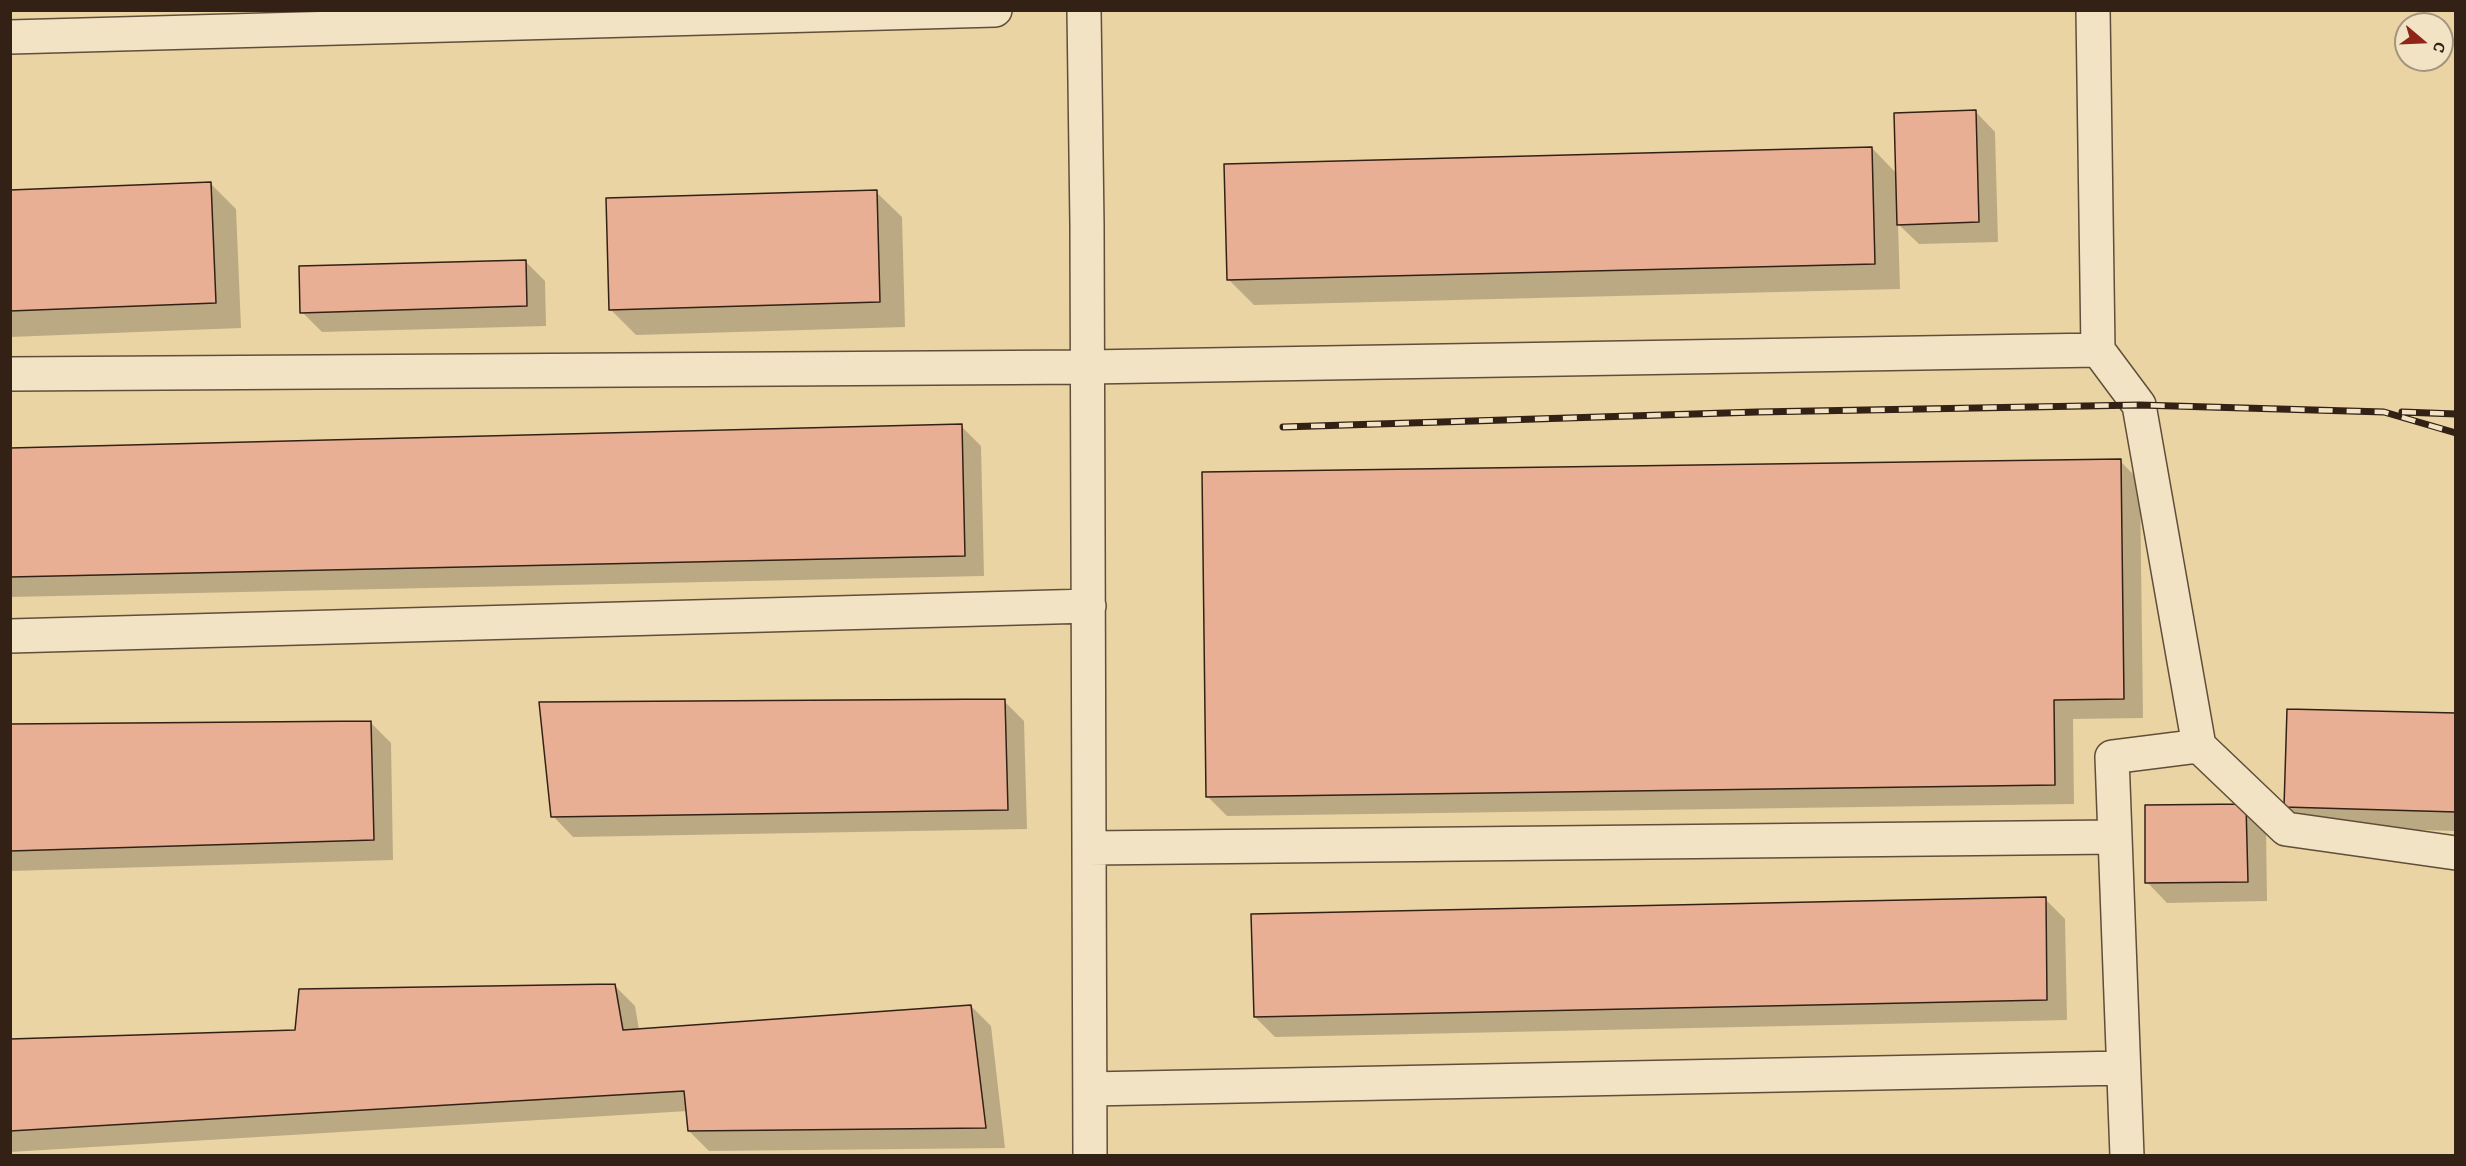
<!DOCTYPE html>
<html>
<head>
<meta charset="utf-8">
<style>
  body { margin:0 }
  #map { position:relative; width:2466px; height:1166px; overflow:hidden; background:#ead4a4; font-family:Alegreya,serif }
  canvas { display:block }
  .frame { position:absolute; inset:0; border:12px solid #332115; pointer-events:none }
  .north { position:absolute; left:2394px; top:12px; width:60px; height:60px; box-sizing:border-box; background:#f1e3c4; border:2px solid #a5957e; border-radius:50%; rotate:109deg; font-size:16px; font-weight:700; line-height:24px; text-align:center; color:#332115 }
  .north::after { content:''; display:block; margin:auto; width:21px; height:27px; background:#8f2418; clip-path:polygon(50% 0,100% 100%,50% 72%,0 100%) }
</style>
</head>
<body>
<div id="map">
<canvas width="2466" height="1166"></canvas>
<div class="frame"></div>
<div class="north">С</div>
</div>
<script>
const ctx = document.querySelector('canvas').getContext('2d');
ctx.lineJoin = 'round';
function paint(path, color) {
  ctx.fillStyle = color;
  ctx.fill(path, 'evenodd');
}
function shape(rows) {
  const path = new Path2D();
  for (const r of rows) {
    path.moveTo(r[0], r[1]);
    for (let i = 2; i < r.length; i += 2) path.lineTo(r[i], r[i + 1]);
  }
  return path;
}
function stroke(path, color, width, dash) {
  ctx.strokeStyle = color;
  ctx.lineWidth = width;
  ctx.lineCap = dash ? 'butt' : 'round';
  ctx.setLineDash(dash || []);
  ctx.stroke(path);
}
const shadow = shape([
  [1975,111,1995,132,1998,242,1919,244,1898,224,1900,289,1254,305,1229,280,1872,148,1897,174],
  [211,184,236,209,241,328,10,337,10,191],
  [876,192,902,217,905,327,636,335,611,310],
  [525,261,545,281,546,326,322,332,302,312],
  [961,426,981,446,984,576,10,597,10,450],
  [2120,461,2140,481,2143,718,2073,719,2074,804,1227,816,1207,796],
  [1004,701,1024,721,1027,829,573,837,553,816],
  [2456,715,2456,831,2306,827,2286,807],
  [371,723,391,743,393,860,10,871,10,726],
  [2246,805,2266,825,2267,901,2167,903,2147,882],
  [2045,899,2065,919,2067,1020,1275,1037,1255,1017],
  [615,986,635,1006,639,1030,971,1006,991,1026,1005,1148,709,1151,689,1131,688,1111,10,1152,10,1040,297,1032]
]);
const building = shape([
  [1976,110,1979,222,1897,225,1894,113,1976,110],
  [1872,147,1875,264,1227,280,1224,164,1872,147],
  [211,182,216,303,10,311,10,190,211,182],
  [877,190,880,302,609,310,606,198,877,190],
  [526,260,527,306,300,313,299,266,526,260],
  [962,424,965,556,10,577,10,448,962,424],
  [2121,459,2124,699,2054,700,2055,785,1206,797,1202,472,2121,459],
  [1005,699,1008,810,551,817,539,702,1005,699],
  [2287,709,2456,713,2456,812,2284,807,2287,709],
  [371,721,374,840,10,851,10,724,371,721],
  [2246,804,2248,882,2145,883,2145,805,2246,804],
  [2046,897,2047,1000,1254,1017,1251,914,2046,897],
  [615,984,623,1030,971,1005,986,1128,688,1131,684,1091,10,1131,10,1039,295,1030,299,989,615,984]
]);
const minor = shape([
  [1084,10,1087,225,1090,1156],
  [2093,10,2098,350],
  [10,37,995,10],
  [10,374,1088,367,2098,350,2139,405,2199,746,2112,757,2127,1156],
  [10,636,1089,606],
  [2199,746,2286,829,2456,853],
  [1090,848,2115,837],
  [1090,1089,2123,1068]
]);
const rail = shape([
  [2402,412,2456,414],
  [1283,427,1757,412,2139,405,2384,412,2456,433]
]);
paint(shadow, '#0003');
paint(building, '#e8af94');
stroke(building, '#332115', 1.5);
stroke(minor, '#614e39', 36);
stroke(minor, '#f1e3c4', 33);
stroke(rail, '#332115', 7);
stroke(rail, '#f1e3c4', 4.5, [14]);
</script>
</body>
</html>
